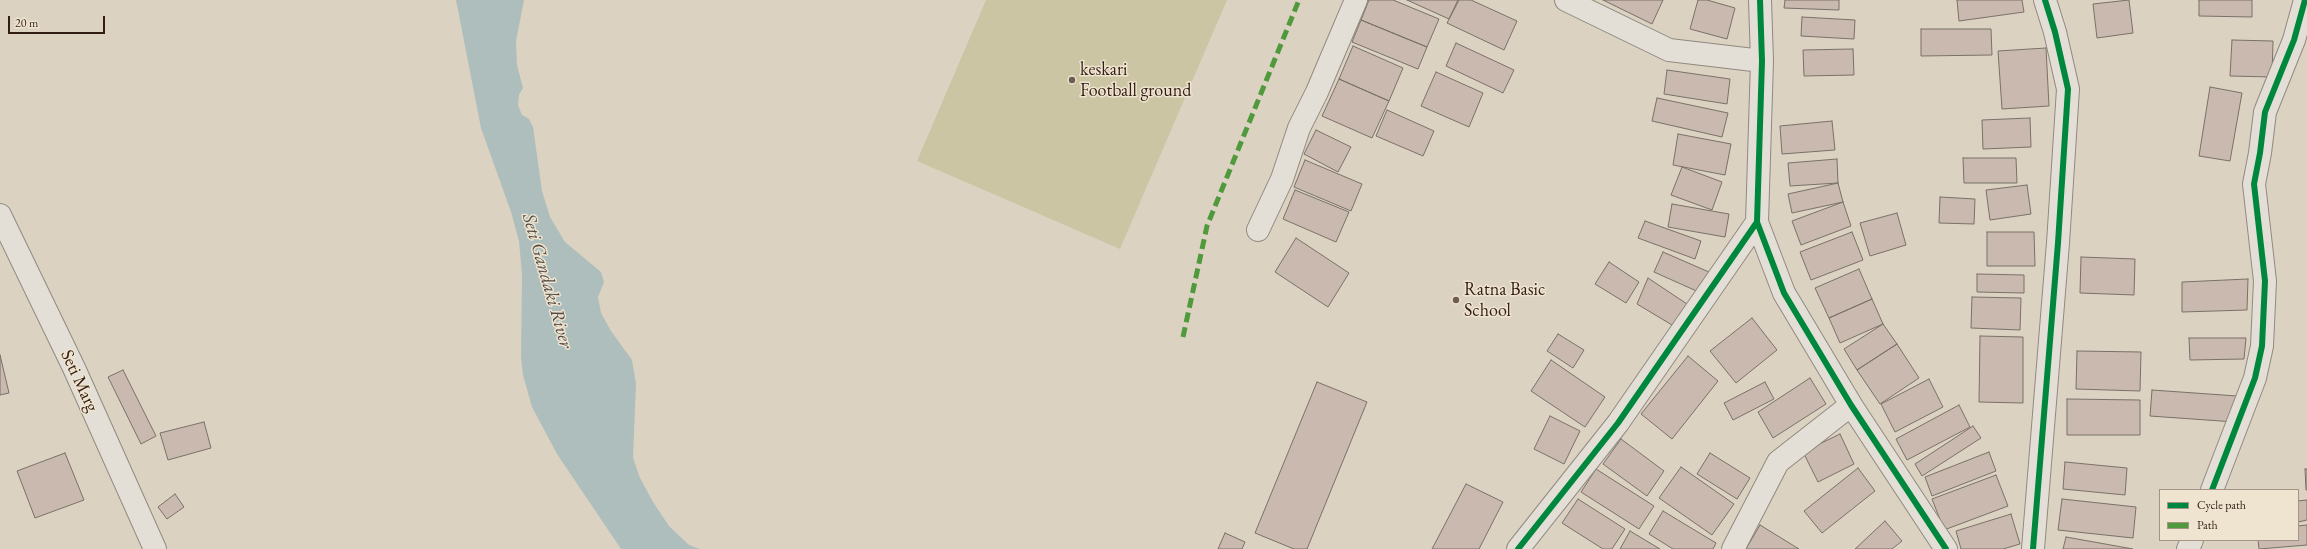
<!DOCTYPE html>
<html>
<head>
<meta charset="utf-8">
<style>
  body { margin:0 }
  #map { position:relative; width:2307px; height:549px; overflow:hidden; background:#dcd2c2; font-family:"EB Garamond",serif }
  canvas { display:block }
  .legend { position:absolute; left:2159px; top:489px; width:140px; height:52px; box-sizing:border-box; background:#efe4d0; border:1px solid #a39485; margin:0; padding:5px 7px; list-style:none; font-size:12px; color:#321d14 }
  .legend li { display:flex; align-items:center; gap:8px; height:20px }
  .legend b { width:20px; border:1px solid #a39485 }
  .scale { position:absolute; left:8px; top:16px; width:97px; height:18px; box-sizing:border-box; border:2px solid #321d14; border-top:0; padding-left:5px; font-size:12px; line-height:14px; white-space:nowrap; color:#321d14; -webkit-text-stroke:3px #efe4d0; paint-order:stroke }
</style>
</head>
<body>
<div id="map">
<canvas width="2307" height="549"></canvas>
<ul class="legend">
<li><b style="height:5px;background:#00873e"></b>Cycle path</li>
<li><b style="height:5px;background:#509a3d"></b>Path</li>
</ul>
<div class="scale">20 m</div>
</div>
<script>
const ctx = document.querySelector('canvas').getContext('2d');
ctx.lineJoin = 'round';
function paint(path, color) {
  ctx.fillStyle = color;
  ctx.fill(path, 'evenodd');
}
function shape(rows) {
  const path = new Path2D();
  for (const r of rows) {
    path.moveTo(r[0], r[1]);
    for (let i = 2; i < r.length; i += 2) path.lineTo(r[i], r[i + 1]);
  }
  return path;
}
function stroke(path, color, width, dash) {
  ctx.strokeStyle = color;
  ctx.lineWidth = width;
  ctx.lineCap = dash ? 'butt' : 'round';
  ctx.setLineDash(dash || []);
  ctx.stroke(path);
}
function drawText(font, color, halo, rows, align = 'center') {
  ctx.font = font + ' "EB Garamond",serif';
  ctx.lineWidth = 3;
  ctx.setLineDash([]);
  ctx.textBaseline = 'middle';
  ctx.strokeStyle = halo;
  ctx.fillStyle = color;
  for (const [text, x, y, turn = 0] of rows) {
    ctx.save();
    ctx.translate(x, y);
    ctx.rotate((+turn || 0) * Math.PI / 180);
    ctx.textAlign = isNaN(turn) ? turn : align;
    if (halo) ctx.strokeText(text, 0, 0);
    ctx.fillText(text, 0, 0);
    ctx.restore();
  }
}
const green = shape([
  [986,0,1227,0,1120,249,917,161]
]);
const water = shape([
  [456,0,524,0,516,41,517,65,523,88,519,95,518,105,522,115,529,119,533,127,542,191,550,217,565,242,601,272,604,282,598,297,601,313,611,331,632,360,636,384,633,458,640,478,653,502,669,526,689,545,700,549,621,549,557,454,532,407,523,375,521,357,522,275,519,241,511,212,481,128]
]);
const building = shape([
  [1369,0,1393,0,1439,19,1427,47,1361,20,1369,0],
  [1407,0,1458,0,1449,19,1407,0],
  [1459,0,1471,0,1517,21,1504,50,1447,23,1459,0],
  [1603,0,1663,0,1652,24,1603,0],
  [1698,0,1707,0,1735,8,1727,39,1690,29,1698,0],
  [1785,0,1839,0,1839,10,1784,8,1785,0],
  [1957,0,2022,0,2024,12,1959,21,1957,0],
  [2129,0,2133,33,2097,38,2093,4,2129,0],
  [2199,0,2252,0,2252,17,2199,16,2199,0],
  [1802,17,1855,20,1854,39,1801,36,1802,17],
  [1361,20,1427,47,1418,69,1352,42,1361,20],
  [1921,29,1991,29,1992,55,1921,56,1921,29],
  [2232,40,2273,41,2272,77,2230,76,2232,40],
  [1456,43,1514,70,1503,93,1446,66,1456,43],
  [1353,46,1403,68,1389,101,1339,79,1353,46],
  [2046,48,2049,106,2002,109,1998,51,2046,48],
  [1853,49,1854,75,1804,76,1803,50,1853,49],
  [1667,70,1730,79,1727,104,1664,94,1667,70],
  [1436,72,1483,93,1469,127,1421,106,1436,72],
  [1339,79,1389,101,1372,138,1322,116,1339,79],
  [2210,87,2242,93,2230,161,2199,156,2210,87],
  [1657,98,1728,113,1722,137,1652,121,1657,98],
  [1387,110,1434,131,1423,156,1376,136,1387,110],
  [2030,118,2031,147,1983,149,1982,120,2030,118],
  [1832,121,1835,150,1782,154,1780,126,1832,121],
  [1316,130,1351,147,1338,172,1304,154,1316,130],
  [1678,134,1731,144,1725,175,1673,165,1678,134],
  [1963,158,2016,158,2017,183,1964,183,1963,158],
  [1837,159,1838,183,1790,186,1788,163,1837,159],
  [1305,160,1362,184,1351,211,1294,187,1305,160],
  [1682,167,1722,182,1712,210,1671,195,1682,167],
  [1838,183,1843,202,1792,213,1788,194,1838,183],
  [2027,185,2031,214,1990,220,1986,190,2027,185],
  [1295,190,1349,212,1336,242,1283,219,1295,190],
  [1940,197,1975,199,1974,224,1939,223,1940,197],
  [1843,202,1851,226,1801,245,1792,221,1843,202],
  [1672,204,1729,214,1725,237,1668,227,1672,204],
  [1897,213,1906,245,1870,256,1860,223,1897,213],
  [1645,221,1701,241,1695,259,1638,238,1645,221],
  [1852,232,1863,260,1811,280,1800,252,1852,232],
  [1987,232,2034,232,2035,266,1987,266,1987,232],
  [1296,238,1349,273,1328,307,1275,272,1296,238],
  [1663,252,1709,272,1701,293,1654,272,1663,252],
  [2081,257,2135,259,2134,295,2080,293,2081,257],
  [1609,262,1639,282,1626,303,1595,284,1609,262],
  [1859,269,1872,299,1829,318,1815,288,1859,269],
  [1977,274,2024,275,2024,293,1977,292,1977,274],
  [1648,278,1690,306,1677,328,1637,304,1648,278],
  [2248,279,2247,310,2182,312,2182,282,2248,279],
  [1972,297,2021,298,2020,330,1971,328,1972,297],
  [1872,299,1883,324,1840,343,1829,318,1872,299],
  [1752,318,1777,350,1736,383,1710,351,1752,318],
  [1883,324,1897,344,1857,370,1844,349,1883,324],
  [1558,334,1584,350,1573,368,1547,351,1558,334],
  [1980,336,2023,337,2023,403,1979,402,1980,336],
  [2189,338,2246,338,2244,359,2190,360,2189,338],
  [1897,344,1919,378,1880,404,1857,370,1897,344],
  [2077,351,2141,352,2140,391,2076,389,2077,351],
  [0,355,9,393,0,395,0,355],
  [1688,356,1718,381,1672,439,1641,414,1688,356],
  [1551,360,1605,397,1585,427,1531,391,1551,360],
  [123,370,156,436,141,444,108,377,123,370],
  [1810,378,1826,404,1773,438,1758,412,1810,378],
  [1929,379,1943,407,1895,432,1881,404,1929,379],
  [1317,382,1367,402,1307,549,1294,549,1255,533,1317,382],
  [1765,382,1774,399,1733,420,1724,403,1765,382],
  [2152,390,2237,396,2235,422,2150,416,2152,390],
  [2067,399,2140,400,2140,435,2067,435,2067,399],
  [1959,405,1970,427,1907,460,1896,439,1959,405],
  [1550,416,1580,431,1564,464,1534,449,1550,416],
  [204,422,211,448,168,460,160,433,204,422],
  [1973,426,1981,438,1922,476,1915,464,1973,426],
  [1840,434,1854,464,1818,482,1803,452,1840,434],
  [1621,439,1664,471,1647,496,1603,464,1621,439],
  [1989,452,1996,471,1932,496,1925,477,1989,452],
  [65,453,84,500,35,518,17,471,65,453],
  [1710,453,1750,478,1737,499,1697,474,1710,453],
  [2065,462,2127,468,2125,495,2063,489,2065,462],
  [1681,467,1734,504,1712,535,1659,498,1681,467],
  [1858,468,1875,491,1822,533,1804,511,1858,468],
  [1596,469,1654,506,1639,529,1581,492,1596,469],
  [2305,469,2307,469,2307,490,2306,490,2305,469],
  [1996,475,2008,506,1944,530,1932,499,1996,475],
  [1466,484,1503,502,1479,549,1432,549,1466,484],
  [175,494,184,507,167,519,158,507,175,494],
  [1578,499,1625,529,1612,549,1603,549,1562,523,1578,499],
  [2062,499,2136,507,2133,538,2058,530,2062,499],
  [2307,500,2307,520,2298,522,2298,501,2307,500],
  [1663,511,1716,543,1713,549,1673,549,1649,534,1663,511],
  [2011,514,2020,544,2003,549,1961,549,1956,531,2011,514],
  [1885,521,1902,541,1892,549,1855,549,1885,521],
  [1760,525,1799,549,1746,549,1760,525],
  [2307,525,2307,545,2259,549,2258,540,2298,540,2298,526,2307,525],
  [1630,531,1660,549,1620,549,1630,531],
  [1225,533,1245,542,1242,549,1218,549,1225,533],
  [2066,537,2133,549,2063,549,2066,537]
]);
const street = shape([
  [1566,0,1669,50,1762,61],
  [1760,0,1762,61,1757,222,1784,293,1851,405,1946,549],
  [0,215,74,368,155,549],
  [1258,230,1282,179,1299,128,1317,92,1356,0],
  [2212,490,2255,378,2262,346,2265,281,2254,184,2260,153,2265,112,2294,40,2305,0],
  [1518,549,1618,423,1757,222],
  [1733,549,1778,462,1851,405],
  [2033,549,2058,243,2068,89,2055,32,2045,0],
  [2188,549,2192,540]
]);
const quiet = shape([
  [1183,337,1207,226,1299,0]
]);
const cycleway = shape([
  [1760,0,1762,61,1757,222,1784,293,1851,405,1946,549],
  [2212,490,2255,378,2262,346,2265,281,2254,184,2260,153,2265,112,2294,40,2305,0],
  [1518,549,1618,423,1757,222],
  [2033,549,2058,243,2068,89,2055,32,2045,0]
]);
const markers = [
  [1072,80,4,"#6e5c51"],
  [1456,300,4,"#6e5c51"]
];
const poiNames = [
  ["keskari",1080,70],
  ["Football ground",1080,91],
  ["Ratna Basic",1464,290],
  ["School",1464,311]
];
const streetNames = [
  ["Seti Marg",79,381,65]
];
const waterNames = [
  ["Seti Gandaki River",547,281,74]
];
paint(green, '#ccc5a3');
paint(water, '#aebebc');
paint(building, '#c9b9af');
stroke(building, '#797168', 1);
stroke(street, '#91897f', 24);
stroke(street, '#e4dfd6', 22);
stroke(quiet, '#509a3d', 5, [10, 5]);
stroke(cycleway, '#00873e', 6);
for (const [x, y, r, color] of markers) {
  const dot = new Path2D();
  dot.arc(x, y, r, 0, 2 * Math.PI);
  ctx.fillStyle = color;
  ctx.fill(dot);
  stroke(dot, '#efe4d0', 1.5);
}
drawText('18px', '#321d14', '#efe4d0', poiNames, 'left');
drawText('18px', '#321d14', '#efe4d0', streetNames);
drawText('italic 19px', '#524b46', '#efe4d0', waterNames);
</script>
</body>
</html>
